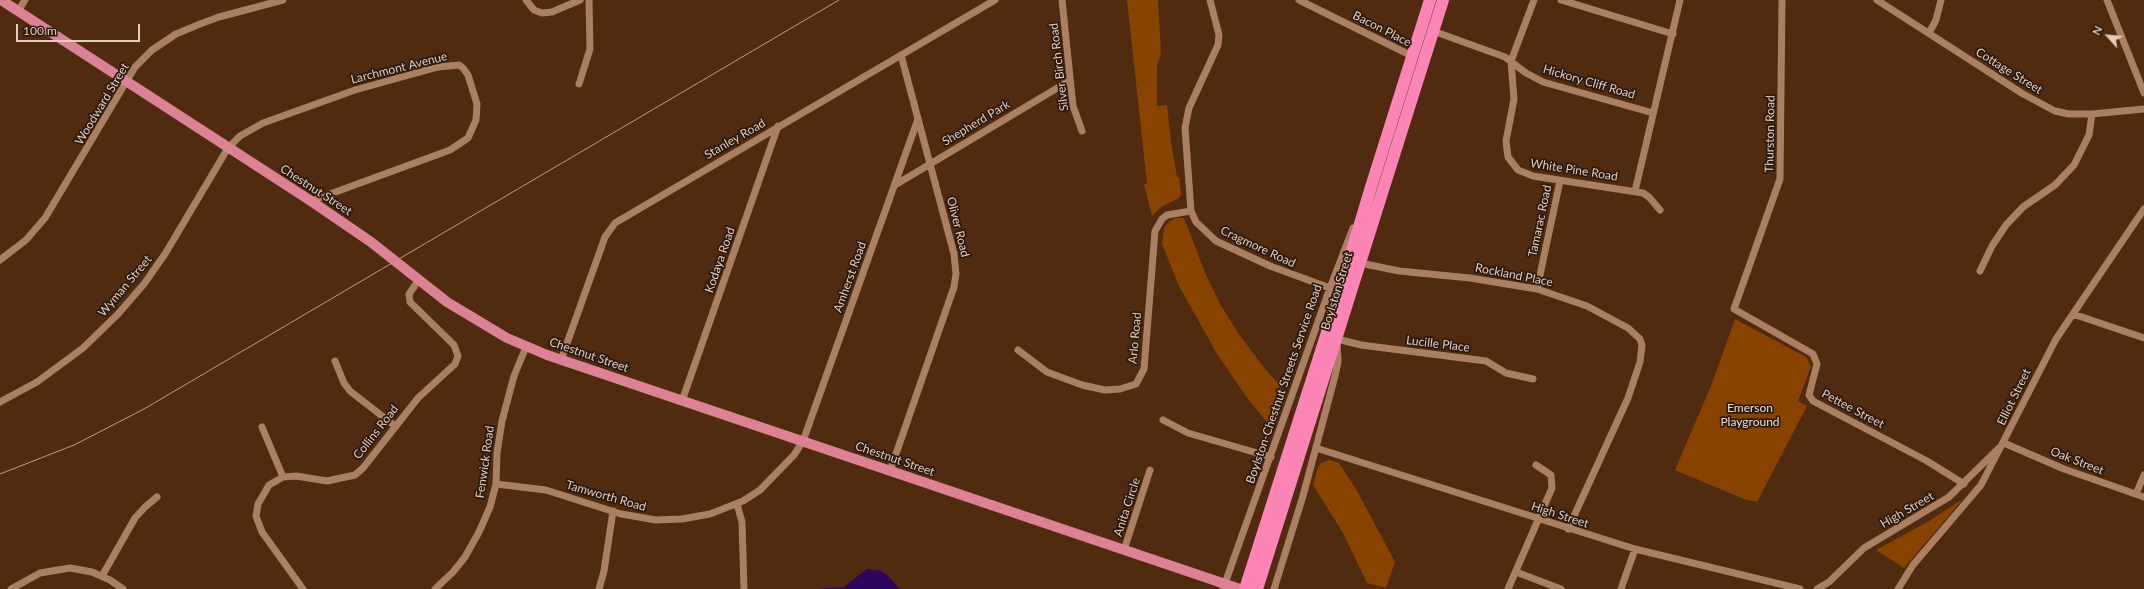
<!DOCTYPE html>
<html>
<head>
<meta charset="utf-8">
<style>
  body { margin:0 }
  #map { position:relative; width:2144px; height:589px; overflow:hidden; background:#502b0f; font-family:Lato,sans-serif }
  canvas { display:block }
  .north { position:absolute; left:2088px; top:16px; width:40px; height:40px; -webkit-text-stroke:3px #2a190d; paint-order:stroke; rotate:297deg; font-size:11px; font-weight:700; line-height:16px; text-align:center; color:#e5cdbe }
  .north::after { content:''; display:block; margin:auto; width:14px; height:18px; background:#e5cdbe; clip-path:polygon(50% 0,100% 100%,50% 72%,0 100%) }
  .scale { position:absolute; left:16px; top:24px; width:124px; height:18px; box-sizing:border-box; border:2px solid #e5cdbe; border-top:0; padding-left:5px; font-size:12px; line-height:14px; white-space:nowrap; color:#e5cdbe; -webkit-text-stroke:3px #2a190d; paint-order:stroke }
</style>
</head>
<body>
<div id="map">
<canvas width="2144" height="589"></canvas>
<div class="north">N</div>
<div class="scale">100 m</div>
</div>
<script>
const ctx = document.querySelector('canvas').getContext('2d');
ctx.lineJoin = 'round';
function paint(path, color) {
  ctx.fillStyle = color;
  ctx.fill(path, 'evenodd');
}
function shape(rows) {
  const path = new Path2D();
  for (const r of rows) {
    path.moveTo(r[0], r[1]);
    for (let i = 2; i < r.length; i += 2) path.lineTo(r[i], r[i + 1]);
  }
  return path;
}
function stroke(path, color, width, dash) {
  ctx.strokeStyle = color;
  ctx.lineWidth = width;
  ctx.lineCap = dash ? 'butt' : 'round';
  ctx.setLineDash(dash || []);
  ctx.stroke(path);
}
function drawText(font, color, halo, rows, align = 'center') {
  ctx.font = font + ' Lato,sans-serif';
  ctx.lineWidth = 3.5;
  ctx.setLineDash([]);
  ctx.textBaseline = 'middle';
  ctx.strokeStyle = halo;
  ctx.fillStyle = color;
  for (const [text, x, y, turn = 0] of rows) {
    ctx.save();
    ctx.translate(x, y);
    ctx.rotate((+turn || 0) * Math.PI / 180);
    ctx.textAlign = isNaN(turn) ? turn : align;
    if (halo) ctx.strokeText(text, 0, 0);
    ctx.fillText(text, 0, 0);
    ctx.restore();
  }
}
const green = shape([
  [1127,0,1158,0,1161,53,1157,66,1157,106,1167,105,1171,142,1177,177,1179,177,1181,194,1179,198,1161,207,1152,216,1144,184,1147,184],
  [1176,218,1184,218,1206,275,1219,302,1238,333,1265,369,1287,393,1274,430,1250,402,1217,354,1179,286,1162,244,1164,228,1169,222],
  [1735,319,1806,357,1811,366,1798,401,1807,406,1757,502,1744,499,1675,470,1711,386],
  [1329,460,1339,463,1356,489,1395,562,1386,588,1367,583,1343,533,1313,485,1318,467,1321,463],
  [1963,499,1904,568,1876,550,1929,521]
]);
const water = shape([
  [867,569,879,570,886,574,900,589,820,589,844,587]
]);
const minor = shape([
  [526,0,534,10,542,13,552,12,580,0],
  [1062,0,1073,106,1082,131],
  [1210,0,1219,35,1218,45,1189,108,1185,128,1191,211,1196,222,1216,241,1270,266,1330,288],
  [1299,0,1412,56],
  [1534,0,1511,61,1514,99,1506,141,1508,157,1518,170,1533,176,1643,193,1649,197,1660,210],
  [1561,0,1673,34],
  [1782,0,1780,179,1734,309,1813,354,1817,364,1809,395,1813,401,1927,461,1964,484],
  [1877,0,2023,94,2055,111,2069,114,2092,114,2144,109],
  [2107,0,2144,93],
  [18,11,25,0],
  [1433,31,1505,57,1526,73,1543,82,1653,113],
  [1929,33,1936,20,1941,0],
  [579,84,590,49,589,0],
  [895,185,1069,81],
  [1635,191,1680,0],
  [0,260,26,240,45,218,135,67,152,50,176,34,200,24,219,17,283,0],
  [1360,263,1399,271,1470,278,1537,289,1587,306,1628,328,1640,339,1642,345,1640,362,1628,398,1568,529],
  [1980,271,1992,246,2006,225,2023,207,2055,185,2074,165,2089,135,2092,114],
  [1537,289,1560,181],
  [2073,314,2144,338],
  [1018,350,1047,372,1082,385,1105,390,1120,389,1136,384,1144,369,1155,231,1162,219,1167,215,1191,211],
  [561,360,605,237,615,223,995,0],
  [335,361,344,383,350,391,395,426],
  [682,401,778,126],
  [0,402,37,382,83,348,118,314,144,284,165,254,228,148,240,136,263,123,355,90,438,67,459,65,463,68,468,75,477,104,476,120,468,138,450,150,311,201],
  [1163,420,1188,433,1271,457],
  [262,427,283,477],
  [2004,443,2064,469,2144,497],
  [1316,448,1635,549,1800,589],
  [890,471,954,287,956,274,954,254,901,55],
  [496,484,546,490,621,514,656,520,682,519,710,514,743,501,760,490,794,455,803,441,918,119],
  [2136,494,2144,475],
  [737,504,742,522,744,589],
  [1124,550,1150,470],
  [1516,572,1561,589],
  [102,576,135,518,145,507,157,497],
  [11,589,40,573,70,568,92,572,110,580,123,589],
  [303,589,262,532,256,516,258,504,269,485,283,477,296,476,327,481,355,475,363,468,418,398,455,364,458,356,454,345,410,302,409,294,418,281],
  [435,589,453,572,465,557,479,532,490,507,496,484,497,453,502,421,514,376,526,347],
  [599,589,604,571,613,511],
  [1223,589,1330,288,1353,228],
  [1274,589,1303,496,1335,376,1338,362,1337,339,1361,345,1486,361,1506,373,1533,379],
  [1508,589,1552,488,1551,475,1536,465],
  [1621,589,1635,549],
  [1817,589,1829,582,1864,548,1949,497,1999,448],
  [1898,589,1913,565,1981,485,2056,339,2144,209]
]);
const major = shape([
  [1,0,311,201,371,242,447,302,507,338,547,355,1240,589]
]);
const highway = shape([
  [1245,589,1336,304,1371,187,1430,0],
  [1257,589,1443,0]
]);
const tram = shape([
  [0,474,74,445,144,409,839,0]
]);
const streetNames = [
  ["Bacon Place",1382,29,27],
  ["Silver Birch Road",1059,67,-97],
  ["Larchmont Avenue",399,68,-14],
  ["Cottage Street",2009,71,32],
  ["Hickory Cliff Road",1589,82,16],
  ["Woodward Street",102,104,-59],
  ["Shepherd Park",976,123,-31],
  ["Thurston Road",1770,134,-89],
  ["Stanley Road",735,139,-30],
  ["White Pine Road",1574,170,9],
  ["Chestnut Street",316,190,33],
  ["Tamarac Road",1540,221,-78],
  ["Oliver Road",958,227,76],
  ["Cragmore Road",1258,247,25],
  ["Kodaya Road",720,260,-71],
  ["Rockland Place",1514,275,11],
  ["Amherst Road",850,277,-70],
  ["Wyman Street",125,286,-50],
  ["Boylston Street",1337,291,-73],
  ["Arlo Road",1135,338,-85],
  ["Lucille Place",1438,344,7],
  ["Chestnut Street",589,355,19],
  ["Boylston-Chestnut Streets Service Road",1284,384,-71],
  ["Elliot Street",2014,397,-64],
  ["Pettee Street",1853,409,28],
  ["Collins Road",376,432,-52],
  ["Chestnut Street",895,459,19],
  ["Oak Street",2077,461,21],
  ["Fenwick Road",485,462,-82],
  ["Tamworth Road",606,496,16],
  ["Anita Circle",1127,507,-72],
  ["High Street",1907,510,-30],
  ["High Street",1560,515,18]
];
const parkNames = [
  ["Emerson",1750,408],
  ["Playground",1750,422]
];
paint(green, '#884300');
paint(water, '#2e065f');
stroke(minor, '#aa7f62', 7);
stroke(major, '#dc8295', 10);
stroke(highway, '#fd84b7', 12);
stroke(tram, '#b99d8b', 1);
drawText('12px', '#e5cdbe', '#2a190d', streetNames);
drawText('12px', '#f2dbcb', '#2a190d', parkNames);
</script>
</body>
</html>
